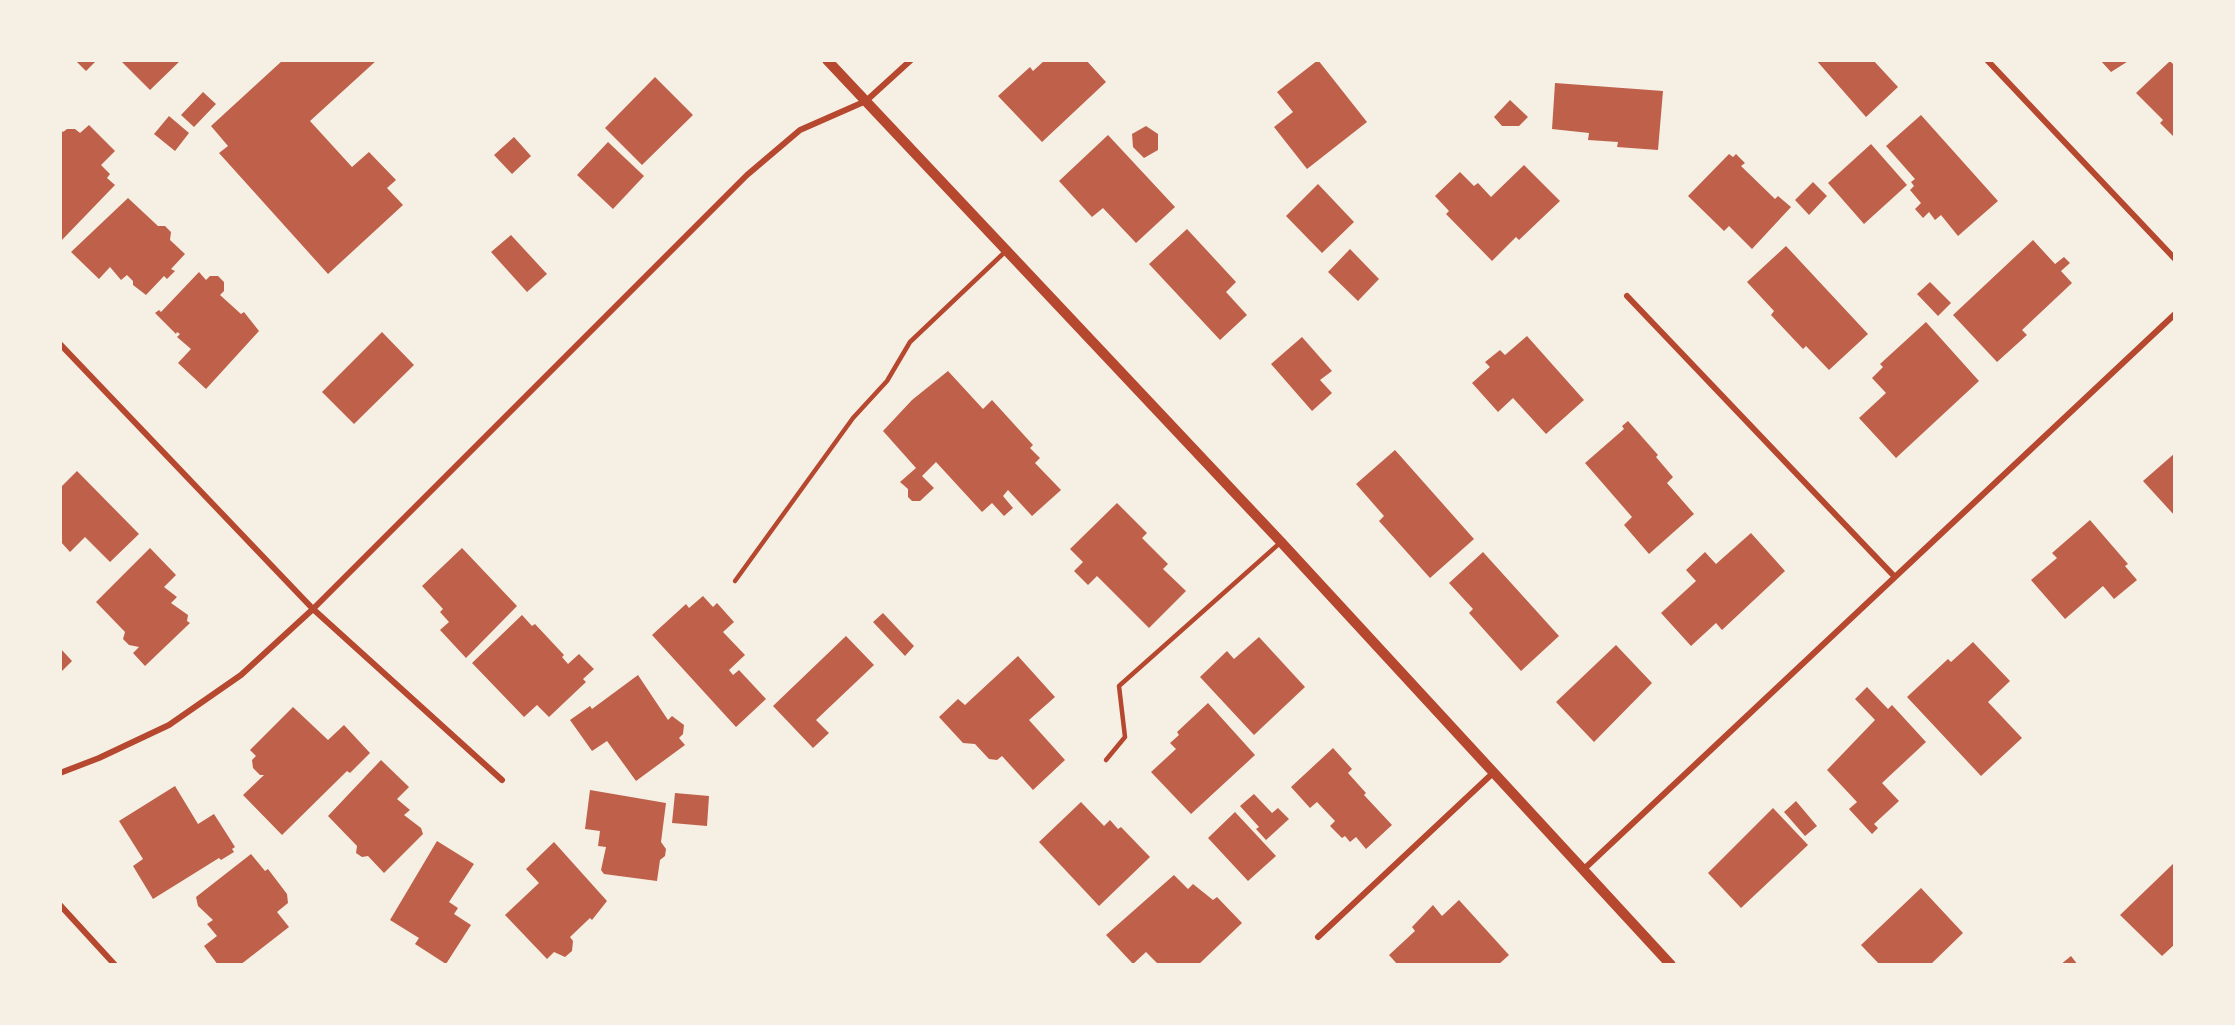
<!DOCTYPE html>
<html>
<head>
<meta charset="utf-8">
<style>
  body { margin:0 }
  #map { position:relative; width:2235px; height:1025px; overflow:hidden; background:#f6efe4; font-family:"Nunito Sans",sans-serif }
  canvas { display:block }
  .frame { position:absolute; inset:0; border:62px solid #f6efe4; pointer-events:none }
</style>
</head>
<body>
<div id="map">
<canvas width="2235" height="1025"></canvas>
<div class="frame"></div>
</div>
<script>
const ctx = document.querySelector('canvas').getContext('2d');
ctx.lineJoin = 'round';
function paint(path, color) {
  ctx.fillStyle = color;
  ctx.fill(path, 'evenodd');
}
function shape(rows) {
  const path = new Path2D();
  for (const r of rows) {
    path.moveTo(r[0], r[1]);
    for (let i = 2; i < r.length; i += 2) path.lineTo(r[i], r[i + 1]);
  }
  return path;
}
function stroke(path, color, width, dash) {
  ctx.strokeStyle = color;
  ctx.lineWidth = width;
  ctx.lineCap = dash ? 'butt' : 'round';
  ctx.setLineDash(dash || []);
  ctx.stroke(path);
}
const building = shape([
  [75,60,97,60,86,71],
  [120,60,181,60,150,90],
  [283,60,377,60,310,121,352,167,369,152,396,180,387,188,403,205,328,274,219,153,228,146,211,126],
  [1045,60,1086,60,1106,82,1042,142,998,96,1030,67,1033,71],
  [1318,60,1367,122,1307,169,1274,127,1293,112,1277,92],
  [1816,60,1873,60,1898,87,1866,117],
  [2100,60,2130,60,2111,72],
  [2170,61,2175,66,2175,138,2160,123,2163,120,2136,93],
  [655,77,693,115,642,165,605,128],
  [1555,83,1663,91,1658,150,1617,147,1618,142,1588,140,1589,133,1552,129],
  [203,92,216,104,194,127,181,115],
  [1510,100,1528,117,1519,126,1502,126,1494,117],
  [1921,115,1998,201,1958,236,1941,215,1935,220,1929,212,1923,218,1915,209,1921,203,1910,190,1914,186,1911,182,1915,179,1886,146],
  [169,116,189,133,175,151,154,134],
  [89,125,115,151,101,165,110,174,107,178,115,185,60,242,60,129,63,132,67,129,75,129,80,133],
  [1146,126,1158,134,1158,150,1144,158,1133,147,1132,134],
  [1108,135,1175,207,1136,243,1103,208,1092,217,1059,181],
  [514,137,531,156,512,174,494,155],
  [608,142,644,176,613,209,577,175],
  [1871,144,1907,185,1864,224,1828,183],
  [1729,154,1733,157,1736,154,1745,163,1741,166,1775,199,1778,196,1791,207,1752,249,1729,226,1724,231,1688,196],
  [1524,165,1560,201,1519,240,1516,237,1492,261,1446,214,1449,211,1435,196,1460,172,1474,186,1478,183,1491,197],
  [1813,182,1827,196,1809,215,1795,200],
  [1318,184,1354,222,1322,253,1286,216],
  [128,198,158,226,165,226,171,232,170,240,185,254,171,269,175,271,167,279,164,276,146,295,133,285,133,281,127,275,121,280,110,267,99,279,71,252],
  [1187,229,1236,282,1226,292,1247,315,1220,340,1149,264],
  [511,235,547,274,527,292,491,252],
  [2033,240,2055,264,2064,257,2070,263,2061,271,2072,283,2022,330,2027,335,1997,362,1953,315],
  [1786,246,1868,334,1829,370,1806,346,1803,349,1771,315,1774,311,1747,282],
  [1350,249,1379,279,1358,301,1328,272],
  [199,272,206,280,210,276,218,276,224,282,224,291,220,295,241,314,244,312,259,331,206,389,178,363,191,349,177,337,180,334,177,332,176,334,155,313,159,310,161,312],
  [1930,282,1951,303,1938,316,1917,294],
  [1926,322,1979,381,1896,458,1859,418,1886,393,1872,378,1883,367,1880,364],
  [382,332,414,365,354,424,322,392],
  [1527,336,1584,400,1546,434,1513,398,1498,412,1472,383,1490,367,1485,362,1500,350,1505,355],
  [1302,337,1332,371,1320,380,1332,393,1312,411,1271,364],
  [948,371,983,409,992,400,1033,445,1030,448,1040,458,1035,463,1061,490,1032,516,1008,490,1003,496,1013,508,1004,516,992,503,982,512,936,462,922,476,934,488,920,501,912,501,908,497,908,489,900,482,916,468,883,431,912,400],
  [1628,421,1658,455,1656,457,1673,477,1667,483,1694,514,1649,554,1624,525,1632,517,1585,463,1624,429,1622,426],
  [1395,450,1474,539,1430,578,1379,521,1384,516,1356,484],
  [2175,453,2175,516,2143,481],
  [77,471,139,534,110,562,85,537,70,552,60,541,60,488],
  [1117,503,1147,533,1142,538,1168,564,1163,569,1186,591,1149,628,1097,576,1088,585,1074,571,1083,562,1070,549],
  [2090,520,2128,564,2125,566,2137,580,2114,599,2103,586,2065,619,2031,580,2057,558,2052,553],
  [1751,533,1785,571,1722,630,1716,623,1691,646,1661,613,1696,581,1686,570,1705,552,1716,564],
  [150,548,176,575,164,587,177,597,171,603,188,615,187,621,190,623,145,666,133,653,139,647,129,645,123,639,125,632,96,602],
  [462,548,517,606,466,658,440,630,449,622,440,612,443,609,422,586],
  [1483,552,1559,636,1521,671,1469,613,1473,609,1449,583],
  [703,596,713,607,717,603,734,622,723,632,745,655,729,670,733,675,739,670,766,699,736,727,652,635,686,604,689,608],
  [883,613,914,646,905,656,873,622],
  [522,615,532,626,535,624,564,655,562,657,568,664,579,654,594,669,583,679,586,682,549,717,537,705,524,717,472,663],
  [846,636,874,665,816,720,829,733,813,748,773,706],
  [1259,637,1305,687,1254,735,1200,677,1227,651,1234,659],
  [1973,642,2010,681,1988,702,2022,738,1981,776,1907,697,1948,659,1951,662],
  [1616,645,1652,683,1594,742,1556,702],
  [60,648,72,661,60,673],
  [1018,656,1055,697,1029,720,1065,760,1033,790,1002,756,997,760,989,759,975,744,963,743,939,717,958,699,965,705],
  [638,675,668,720,672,716,684,725,683,734,679,738,685,745,636,781,607,741,592,751,570,720,590,706,592,709],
  [1867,687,1888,709,1892,705,1926,742,1882,783,1899,801,1874,824,1878,828,1872,834,1849,809,1857,802,1827,770,1875,720,1855,699],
  [1208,703,1255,755,1191,814,1151,772,1176,749,1170,743,1179,735,1177,732],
  [293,707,328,740,344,725,370,753,350,773,347,771,282,835,243,795,264,775,260,775,253,768,252,760,256,756,250,750],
  [1333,748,1352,769,1348,773,1366,793,1364,795,1392,825,1366,849,1356,837,1350,842,1345,836,1342,838,1330,826,1335,821,1317,802,1310,808,1291,787],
  [381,760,409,787,397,799,410,810,404,815,421,828,423,834,384,873,368,856,362,857,356,853,357,846,328,816],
  [175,786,198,824,214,814,235,847,232,849,234,852,221,860,219,858,153,899,133,866,143,859,119,821],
  [590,790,666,803,661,842,666,849,665,856,660,860,657,881,604,874,601,870,606,847,598,846,600,831,585,829],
  [675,793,709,796,707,826,672,823],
  [1254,794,1272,813,1278,808,1289,819,1266,840,1256,829,1259,827,1240,806],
  [1796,801,1817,826,1805,836,1784,812],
  [1081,802,1104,826,1110,820,1118,829,1121,827,1150,857,1099,906,1039,842],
  [1773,808,1808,845,1741,908,1708,873],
  [1235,812,1276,856,1248,881,1208,838],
  [437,841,474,864,449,902,458,908,454,914,471,925,446,964,415,944,419,938,390,920],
  [554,842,607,901,592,920,590,918,570,937,573,941,572,951,565,957,554,952,547,959,505,915,539,883,526,869],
  [251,854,265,871,268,869,287,894,288,903,277,912,289,927,240,965,218,965,204,946,217,936,207,924,213,920,198,906,196,897],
  [2175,862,2175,944,2162,956,2120,915],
  [1174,875,1188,889,1193,884,1213,900,1217,897,1242,923,1198,965,1159,965,1146,952,1133,964,1106,935],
  [1921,888,1963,933,1930,965,1880,965,1861,945],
  [1459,900,1509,955,1498,965,1398,965,1389,955,1415,931,1412,927,1433,905,1442,916],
  [2071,956,2078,965,2060,965]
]);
const service = shape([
  [735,581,853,418,887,381,910,342,1007,250],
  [1106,760,1125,737,1119,686,1281,542]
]);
const minor = shape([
  [1987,60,2175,259],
  [1627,296,1894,576],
  [60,344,313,609,502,780],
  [60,773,99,758,169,725,241,675,313,609,747,175,800,130,866,101,911,60],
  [1583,870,2175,314],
  [60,905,115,965],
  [1318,937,1493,773]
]);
const tertiary = shape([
  [827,60,1281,542,1671,965]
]);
paint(building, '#bf614a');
stroke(service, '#b5482f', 4.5);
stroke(minor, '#b5482f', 6);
stroke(tertiary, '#b5482f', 10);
</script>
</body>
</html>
